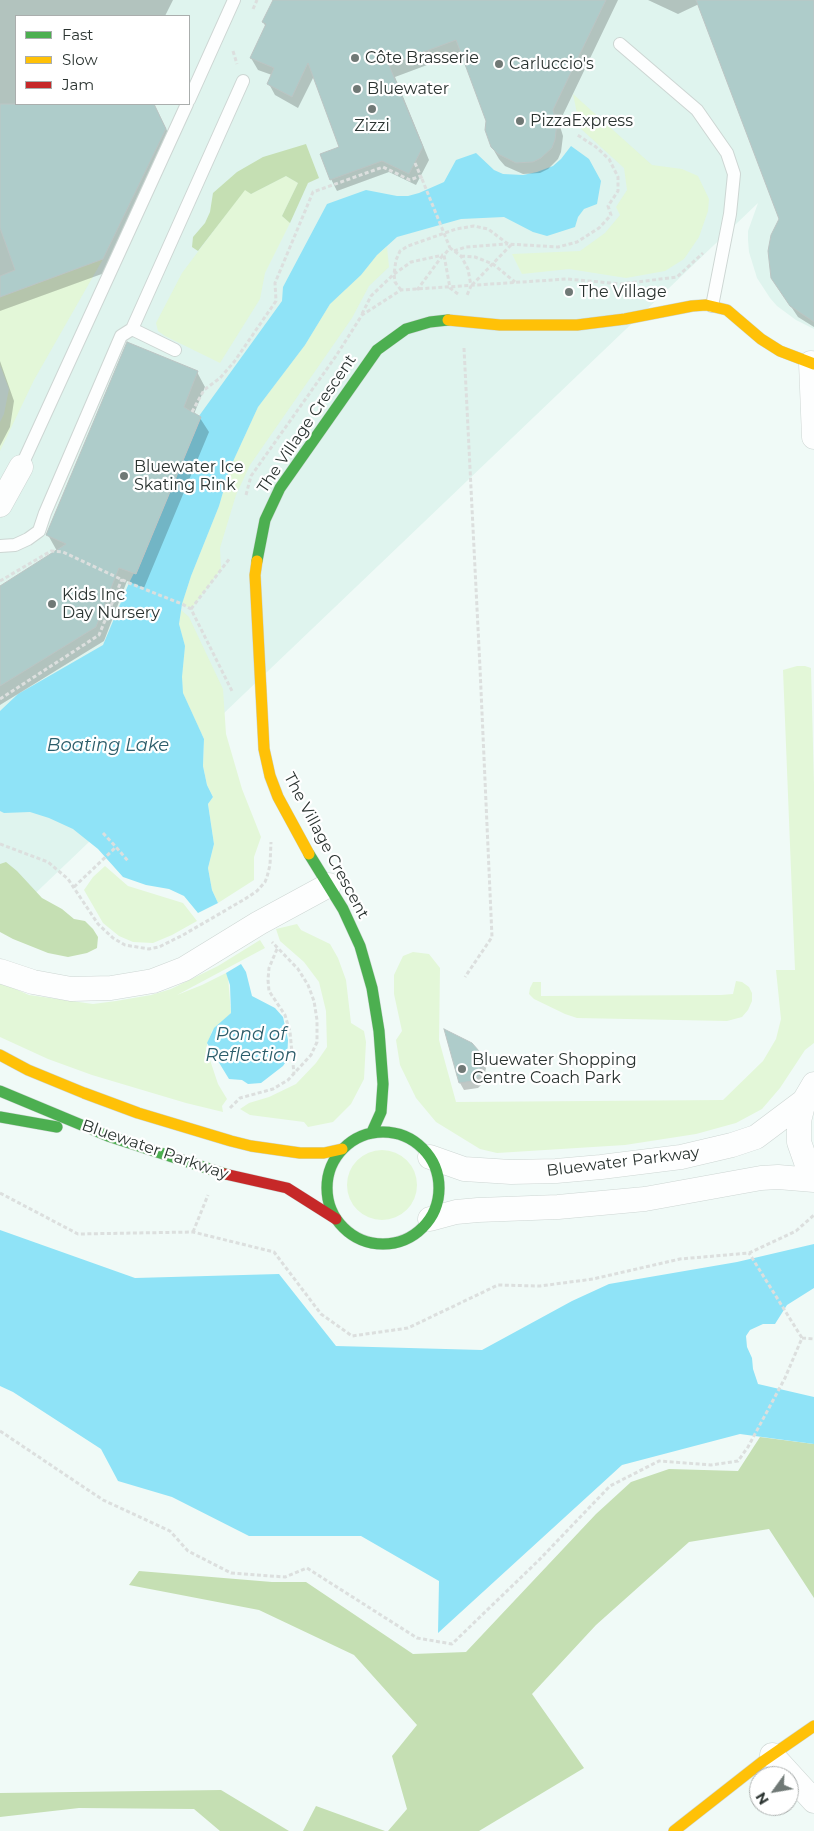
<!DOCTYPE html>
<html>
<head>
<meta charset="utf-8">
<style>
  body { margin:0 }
  #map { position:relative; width:814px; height:1831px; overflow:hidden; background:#f0faf7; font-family:Montserrat,sans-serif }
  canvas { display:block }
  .legend { position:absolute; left:15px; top:15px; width:175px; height:90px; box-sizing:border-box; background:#fff; border:1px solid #aaaead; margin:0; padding:6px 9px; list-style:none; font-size:15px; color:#2b3431 }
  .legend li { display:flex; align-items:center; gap:10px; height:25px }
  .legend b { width:25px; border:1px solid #aaaead }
  .north { position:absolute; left:749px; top:1766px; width:50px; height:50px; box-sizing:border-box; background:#fff; border:1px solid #aaaead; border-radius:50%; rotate:238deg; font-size:14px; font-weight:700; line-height:20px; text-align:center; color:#2b3431 }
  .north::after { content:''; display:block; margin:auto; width:18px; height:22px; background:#707976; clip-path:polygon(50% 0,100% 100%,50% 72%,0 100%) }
</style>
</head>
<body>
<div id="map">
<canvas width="814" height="1831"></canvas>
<ul class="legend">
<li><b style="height:6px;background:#4caf50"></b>Fast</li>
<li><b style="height:6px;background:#ffc107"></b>Slow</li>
<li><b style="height:6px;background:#c62828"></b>Jam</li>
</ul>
<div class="north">N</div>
</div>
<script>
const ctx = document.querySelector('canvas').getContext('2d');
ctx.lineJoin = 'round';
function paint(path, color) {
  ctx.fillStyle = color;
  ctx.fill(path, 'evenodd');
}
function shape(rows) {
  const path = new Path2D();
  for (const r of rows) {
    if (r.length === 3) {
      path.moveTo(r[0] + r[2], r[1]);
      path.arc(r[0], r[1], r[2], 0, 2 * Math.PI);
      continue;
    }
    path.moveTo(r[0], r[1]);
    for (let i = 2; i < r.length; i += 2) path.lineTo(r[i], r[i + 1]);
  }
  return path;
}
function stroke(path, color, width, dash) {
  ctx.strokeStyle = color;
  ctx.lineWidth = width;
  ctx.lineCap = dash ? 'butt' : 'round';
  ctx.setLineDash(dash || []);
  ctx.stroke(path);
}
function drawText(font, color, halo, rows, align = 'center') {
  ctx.font = font + ' Montserrat,sans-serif';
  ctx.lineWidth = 4.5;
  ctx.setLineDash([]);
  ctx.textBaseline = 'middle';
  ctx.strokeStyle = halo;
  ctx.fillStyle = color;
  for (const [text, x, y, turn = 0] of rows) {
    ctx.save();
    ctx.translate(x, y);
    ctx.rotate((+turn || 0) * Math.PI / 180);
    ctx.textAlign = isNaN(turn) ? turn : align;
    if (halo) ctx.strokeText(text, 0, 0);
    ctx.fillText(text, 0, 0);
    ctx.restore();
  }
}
const built = shape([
  [0,0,814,0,814,329,796,320,777,306,770,298,757,278,749,252,748,240,748,231,758,203,0,927],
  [16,16,189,16,189,104,16,104]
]);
const green = shape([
  [573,94,652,165,682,169,698,176,709,199,708,211,699,237,684,259,665,271,626,278,569,269,522,274,512,254,580,251,605,233,620,215,616,207,627,190,624,168,580,128],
  [286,176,298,183,282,216,290,223,265,273,260,299,220,363,165,336,158,331,156,323,182,273,245,189,251,194],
  [387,247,389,267,369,286,352,318,250,465,236,495,220,548,221,569,191,609,182,604,191,576,219,506,230,468,258,407,305,345,330,304,361,275,377,255],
  [103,259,34,380,0,451,0,422,4,414,9,389,0,365,0,297],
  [181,610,189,617,223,689,226,734,242,789,261,837,254,857,254,880,218,903,212,890,208,868,214,844,208,804,213,797,207,785,203,766,204,739,183,693,182,677,185,646,179,624],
  [797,666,805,666,811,668,814,785,814,1043,805,1050,780,1088,762,1109,736,1123,696,1134,625,1145,497,1153,480,1149,436,1122,416,1098,400,1065,396,1040,402,1031,394,994,394,975,403,956,413,952,429,954,440,968,439,1040,456,1102,723,1100,763,1061,776,1039,781,1019,776,970,795,970,783,670],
  [105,866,128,886,183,903,197,921,172,935,153,943,133,942,119,936,103,923,84,890,93,877],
  [297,924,301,930,330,944,338,958,346,980,351,1023,364,1031,366,1042,364,1079,351,1104,333,1122,308,1127,304,1122,250,1115,240,1109,249,1103,269,1097,296,1084,316,1063,327,1047,326,1011,319,982,304,962,280,941,276,929],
  [260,940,265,948,177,995,202,985,226,973,228,977,231,1013,212,1031,206,1048,218,1084,227,1099,222,1106,223,1112,186,1103,92,1075,48,1059,0,1037,0,982,29,995,93,1004,116,1001,151,995,171,989,218,966],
  [736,981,742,982,749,987,752,993,752,1001,748,1010,742,1017,727,1021,577,1018,565,1014,534,999,529,994,530,988,533,982,541,982,541,996,721,995,733,994],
  [382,1185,35]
]);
const forest = shape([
  [306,144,319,178,308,183,290,223,282,216,298,183,286,176,251,194,245,190,198,251,192,247,193,237,205,223,210,212,213,193,237,172,263,157],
  [6,862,17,871,42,898,62,909,74,919,85,921,93,929,98,937,97,948,87,953,68,957,48,953,13,939,0,932,0,864],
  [760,1437,814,1444,814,1598,769,1529,689,1542,596,1625,532,1694,584,1768,479,1831,388,1831,407,1809,392,1756,417,1725,354,1655,259,1610,129,1585,139,1571,272,1582,306,1582,413,1654,466,1652,596,1514,631,1482,669,1469,738,1471],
  [221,1790,289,1831,220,1831,194,1809,79,1808,0,1817,0,1793],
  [316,1806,385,1831,303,1831]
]);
const water = shape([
  [571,146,589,159,601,181,597,204,584,209,578,217,575,227,547,236,533,232,504,217,461,219,397,237,377,255,361,275,330,304,305,345,258,407,230,468,219,506,191,576,182,604,179,624,185,646,182,677,183,693,204,739,203,766,207,785,213,797,208,804,214,844,208,868,212,890,218,903,198,913,184,896,169,889,146,885,123,877,98,849,73,829,49,818,30,812,4,813,0,811,0,711,18,694,103,645,129,583,134,573,136,574,201,417,199,416,282,301,283,287,327,204,366,190,397,196,408,196,419,193,444,182,456,160,476,153,494,170,503,174,523,175,537,172,553,166,561,159],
  [241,964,246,972,252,996,275,1008,283,1017,288,1040,287,1060,283,1066,261,1083,248,1084,242,1080,229,1079,207,1043,214,1028,231,1013,230,985,226,973],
  [0,1230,135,1278,279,1274,336,1346,482,1350,572,1301,609,1284,737,1262,814,1244,814,1288,787,1305,775,1324,763,1324,750,1330,746,1336,747,1347,752,1358,753,1369,758,1384,814,1397,814,1444,740,1434,622,1465,438,1633,439,1581,361,1536,249,1536,172,1497,118,1481,101,1449,13,1392,0,1386]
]);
const shadow = shape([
  [0,0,173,0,165,16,16,16,16,104,154,104,172,141,110,271,0,311],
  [274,0,618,0,559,123,563,136,561,152,558,159,548,169,540,173,523,174,505,166,499,159,492,147,487,120,462,52,395,77,429,160,416,185,389,172,337,191,331,179,341,148,314,76,298,108,275,95,269,84,272,75,258,70,251,58,266,27,263,22],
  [648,0,814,0,814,327,798,317,780,290,780,220,699,4,678,14],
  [0,361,14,401,10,427,0,446],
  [197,372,205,387,194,414,200,418,209,432,144,588,127,581,104,641,0,705,0,588,57,551,48,535],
  [478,1052,486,1068,483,1083,478,1088,464,1090,460,1083]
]);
const building = shape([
  [273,0,606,0,553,110,557,123,555,140,552,148,541,158,533,162,516,163,498,154,491,147,485,130,486,121,456,40,389,65,423,147,409,174,382,161,330,180,320,154,339,147,308,63,292,97,267,84,274,68,250,58,266,24,262,22,273,0],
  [696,0,814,0,814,322,790,306,771,278,768,251,771,235,779,219,696,0],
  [0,104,154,104,166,129,103,259,0,297,0,276,15,270,0,228,0,104],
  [127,342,198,371,184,407,201,417,136,574,119,568,96,627,0,686,0,586,66,544,46,535,127,342],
  [444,1029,472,1043,479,1051,482,1060,480,1075,473,1081,459,1083,444,1029]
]);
const path = shape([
  [253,9,257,0],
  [233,51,237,64],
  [415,163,422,179],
  [454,251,466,247,507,244],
  [461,256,475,257,493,264,515,282],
  [472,285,511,245],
  [401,290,395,282,394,274,396,260,400,251,408,246,456,229,474,226,488,229,508,244,558,247,577,242,599,228,611,215,608,206,618,191,618,177,609,159,596,147,576,134],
  [417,290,443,255],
  [458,294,450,288,444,255,450,248,461,256,468,269,471,286,467,295],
  [362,314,371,296,394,274,411,262,443,255],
  [464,348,480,668,492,937,465,977],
  [192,412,204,390,220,378,234,362,276,301,275,283,313,192,383,167,410,180,420,176],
  [246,495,251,476,336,356,362,315,401,290,567,279,621,284,677,277,703,253],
  [0,581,51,551,63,552,129,583,182,604,191,609,232,691],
  [191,609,230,558],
  [0,699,99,635,122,579],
  [103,833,116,847],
  [0,844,48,862,68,879,98,924,113,938,125,945,149,949,159,947,183,935,245,899,257,891,265,882,267,877,270,865,271,842],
  [74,887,116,847,128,861],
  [277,949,269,968,268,980,269,991,285,1015,290,1032,294,1074],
  [230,1108,240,1098,273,1089,288,1080,311,1055,317,1042,317,1020,314,1001,308,985,298,969,272,942],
  [0,1193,78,1234,193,1232,274,1252,321,1314,352,1336,408,1328,498,1285,540,1286,593,1279,680,1259,749,1253,796,1231,814,1215],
  [193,1232,208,1195],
  [802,1338,814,1339],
  [0,1431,103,1500,170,1531,188,1551,231,1573,285,1577,307,1568,417,1638,452,1644,539,1560,610,1486,659,1461,711,1465,738,1461,748,1447,785,1378,802,1338,749,1253]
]);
const lane = shape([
  [620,44,697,110,727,153,734,174,730,214,712,306],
  [189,100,234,0],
  [132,329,175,350],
  [21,467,187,104],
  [0,546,15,545,28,539,39,531,45,513,121,336,132,329,243,81]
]);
const street = shape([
  [811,363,814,437],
  [0,505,21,467],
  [0,971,33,982,71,989,111,988,153,981,184,969,259,923,329,885],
  [814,1084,804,1101,799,1121,799,1142,806,1162,814,1176],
  [430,1157,464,1169,511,1172,556,1171,601,1167,681,1157,732,1145,756,1137,804,1101],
  [430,1219,456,1212,478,1210,558,1207,645,1199,761,1178,778,1177,814,1180],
  [772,1755,814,1801]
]);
const fast = shape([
  [257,561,265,520,280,488,377,350,406,329,430,322,448,320],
  [309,854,343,909,360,946,372,988,379,1031,383,1084,381,1112,372,1132],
  [0,1091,108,1136,225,1174],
  [0,1117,57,1127],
  [383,1188,56]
]);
const slow = shape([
  [448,320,500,325,577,325,625,319,692,306,706,305,727,310,761,339,780,351,814,364],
  [257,561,255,575,264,749,270,776,278,797,309,854],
  [0,1055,28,1070,84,1093,138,1113,231,1141,251,1146,300,1153,324,1153,342,1149],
  [674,1831,762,1762,814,1726]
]);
const jam = shape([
  [225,1174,287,1188,336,1219]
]);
const pathBridge = shape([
  [422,179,450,248]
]);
const markers = [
  [355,58,5,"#707976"],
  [499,64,5,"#707976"],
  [357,89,5,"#707976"],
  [372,109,5,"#707976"],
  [520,121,5,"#707976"],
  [569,292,5,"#707976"],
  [124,476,5,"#707976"],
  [52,604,5,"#707976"],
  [462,1069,5,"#707976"]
];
const poiNames = [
  ["Côte Brasserie",365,58],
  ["Carluccio's",509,64],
  ["Bluewater",367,89],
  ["PizzaExpress",530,121],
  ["Zizzi",372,126,"center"],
  ["The Village",579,292],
  ["Bluewater Ice",134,467],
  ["Skating Rink",134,485],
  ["Kids Inc",62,595],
  ["Day Nursery",62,613],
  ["Bluewater Shopping",472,1060],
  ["Centre Coach Park",472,1078]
];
const streetNames = [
  ["The Village Crescent",307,424,-56],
  ["The Village Crescent",326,846,62],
  ["Bluewater Parkway",155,1150,19],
  ["Bluewater Parkway",623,1162,-7]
];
const waterNames = [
  ["Boating Lake",108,746],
  ["Pond of",251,1035],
  ["Reflection",251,1056]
];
paint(built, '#dff4ee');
paint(green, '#e3f7d8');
paint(forest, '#c5dfb3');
paint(water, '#8fe3f7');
paint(shadow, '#0003');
paint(building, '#aeccca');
stroke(building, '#bcc5c4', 1);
stroke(lane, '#cdd6d3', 14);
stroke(street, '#cdd6d3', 25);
stroke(fast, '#cdd6d3', 12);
stroke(slow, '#cdd6d3', 12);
stroke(jam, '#cdd6d3', 12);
stroke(path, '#dcdfde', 3, [4, 2.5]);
stroke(lane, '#fdfefe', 12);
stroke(street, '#fdfefe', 24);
stroke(fast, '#4caf50', 11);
stroke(slow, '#ffc107', 11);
stroke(jam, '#c62828', 11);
stroke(pathBridge, '#dcdfde', 3, [4, 2.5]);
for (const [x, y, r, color] of markers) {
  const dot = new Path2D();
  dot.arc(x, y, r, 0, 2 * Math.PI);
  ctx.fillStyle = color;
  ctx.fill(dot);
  stroke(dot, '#fff', 2);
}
drawText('16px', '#2b3431', '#fff', poiNames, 'left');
drawText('16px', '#2b3431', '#fff', streetNames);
drawText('italic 18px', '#2c5d6a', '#fff', waterNames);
</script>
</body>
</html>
